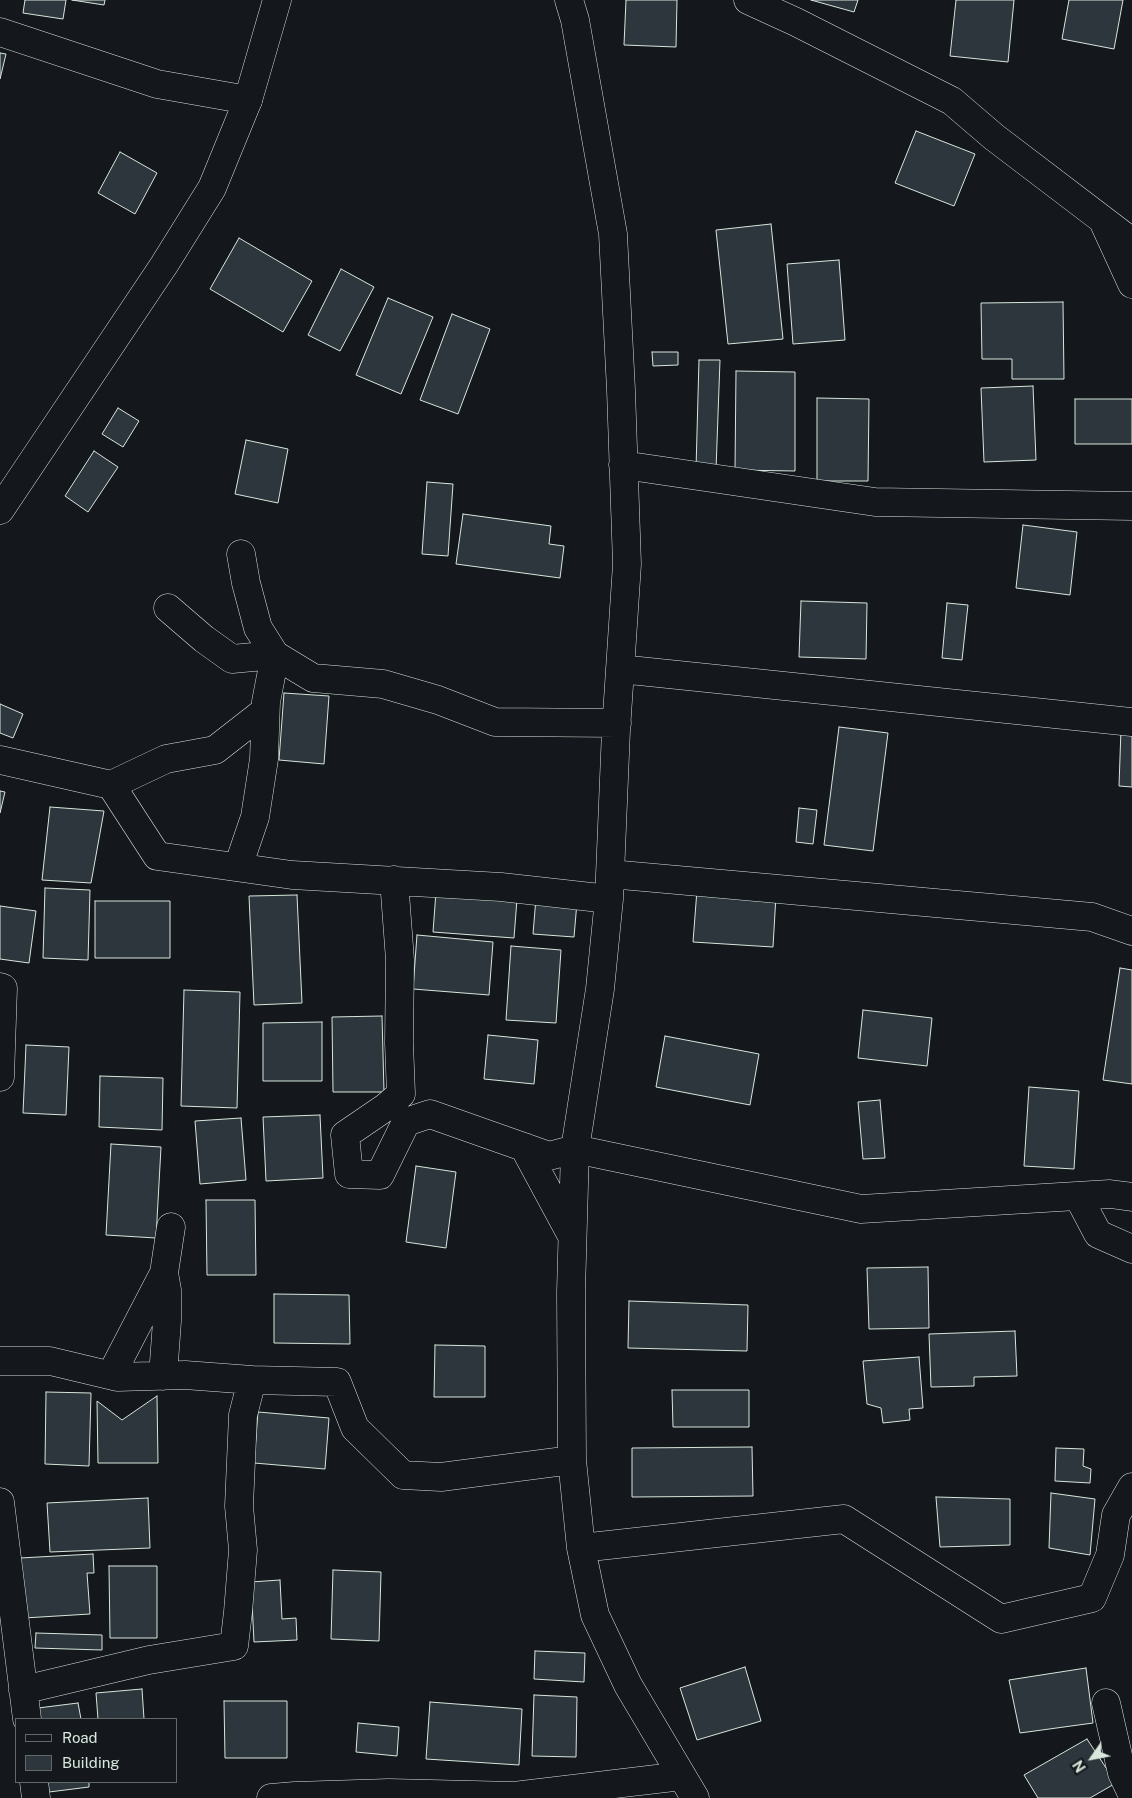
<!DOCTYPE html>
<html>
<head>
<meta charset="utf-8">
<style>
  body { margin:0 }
  #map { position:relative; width:1132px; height:1798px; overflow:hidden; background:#14181c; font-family:"Public Sans",sans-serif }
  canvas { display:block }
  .legend { position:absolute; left:15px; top:1718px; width:162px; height:65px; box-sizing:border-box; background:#14181c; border:1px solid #626a69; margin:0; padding:6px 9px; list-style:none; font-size:15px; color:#d8e6dc }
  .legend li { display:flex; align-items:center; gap:10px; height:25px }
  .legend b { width:25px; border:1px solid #626a69 }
  .north { position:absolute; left:1067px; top:1733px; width:50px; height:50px; -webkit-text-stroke:4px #14181c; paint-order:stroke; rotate:237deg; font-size:14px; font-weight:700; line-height:20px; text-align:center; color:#d8e6dc }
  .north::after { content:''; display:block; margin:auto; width:18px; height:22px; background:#d8e6dc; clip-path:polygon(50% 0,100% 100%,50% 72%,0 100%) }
</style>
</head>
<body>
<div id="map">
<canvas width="1132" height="1798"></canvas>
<ul class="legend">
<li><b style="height:6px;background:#14181c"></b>Road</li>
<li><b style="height:14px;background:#2c363c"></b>Building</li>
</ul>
<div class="north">N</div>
</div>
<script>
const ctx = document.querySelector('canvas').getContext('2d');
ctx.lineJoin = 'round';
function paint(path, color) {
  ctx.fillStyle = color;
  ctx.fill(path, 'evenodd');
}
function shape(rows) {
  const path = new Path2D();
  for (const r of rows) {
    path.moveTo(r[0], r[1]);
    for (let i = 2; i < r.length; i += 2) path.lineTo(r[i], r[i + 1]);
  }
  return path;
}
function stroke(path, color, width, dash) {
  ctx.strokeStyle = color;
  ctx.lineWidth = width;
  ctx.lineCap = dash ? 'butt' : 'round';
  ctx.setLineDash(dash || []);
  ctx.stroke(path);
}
const building = shape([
  [25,0,66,0,63,19,23,13,25,0],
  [72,0,105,0,104,5,72,0],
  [626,0,677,0,676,47,624,45,626,0],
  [811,0,858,0,854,12,811,0],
  [956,0,1014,0,1008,62,950,56,956,0],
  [1069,0,1123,0,1114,49,1062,39,1069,0],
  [0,53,6,54,0,79,0,53],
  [916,131,975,154,954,206,895,183,916,131],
  [120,152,157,173,135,214,98,193,120,152],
  [771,224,783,339,728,344,716,230,771,224],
  [239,238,312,281,283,332,210,289,239,238],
  [839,260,845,340,793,344,787,264,839,260],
  [341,269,374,287,340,351,308,335,341,269],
  [388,298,433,317,401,394,356,375,388,298],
  [1063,302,1064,379,1012,379,1012,359,982,359,981,303,1063,302],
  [452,314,490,329,458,414,420,400,452,314],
  [652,352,678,352,678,365,653,366,652,352],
  [699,360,720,360,716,470,696,469,699,360],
  [736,371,795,372,795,471,735,470,736,371],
  [1033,386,1036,460,984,462,981,388,1033,386],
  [817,398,869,399,868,481,817,481,817,398],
  [1075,399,1132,399,1132,444,1075,444,1075,399],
  [118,408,139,421,123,447,102,434,118,408],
  [246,440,288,449,278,503,235,494,246,440],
  [94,451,118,467,88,512,65,496,94,451],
  [427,482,453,484,448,556,422,554,427,482],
  [463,514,551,526,549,544,564,546,560,578,456,564,463,514],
  [1023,525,1077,532,1070,595,1016,588,1023,525],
  [801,601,867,603,866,659,799,657,801,601],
  [947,603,968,605,962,660,942,658,947,603],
  [284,693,329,696,324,764,279,760,284,693],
  [0,704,23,714,13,738,0,733,0,704],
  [839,727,888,733,873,851,824,845,839,727],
  [1121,729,1132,730,1132,787,1119,786,1121,729],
  [0,791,5,792,0,813,0,791],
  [50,807,104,811,91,883,42,880,50,807],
  [799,808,817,810,813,844,796,842,799,808],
  [45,888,90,890,88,960,43,958,45,888],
  [697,890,776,895,773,947,693,942,697,890],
  [436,892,517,899,514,938,433,932,436,892],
  [297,895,302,1003,254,1005,249,896,297,895],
  [536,898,577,902,574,937,533,934,536,898],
  [95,901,170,901,170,958,95,958,95,901],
  [0,906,36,911,29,963,0,959,0,906],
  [417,935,493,942,489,995,413,989,417,935],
  [511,946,561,950,556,1023,506,1020,511,946],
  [1120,968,1132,970,1132,1084,1103,1080,1120,968],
  [184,990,240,992,237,1108,181,1106,184,990],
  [863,1010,932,1018,927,1066,858,1058,863,1010],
  [382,1016,384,1092,333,1092,332,1017,382,1016],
  [322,1022,322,1081,263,1081,263,1023,322,1022],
  [488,1035,538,1040,534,1084,484,1079,488,1035],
  [665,1036,759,1054,750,1105,656,1087,665,1036],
  [26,1045,69,1047,66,1115,23,1113,26,1045],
  [100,1076,163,1078,162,1130,99,1127,100,1076],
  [1029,1087,1079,1091,1074,1169,1024,1166,1029,1087],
  [880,1100,885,1158,863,1159,858,1102,880,1100],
  [320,1115,323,1178,266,1181,263,1117,320,1115],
  [241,1118,246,1180,200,1184,195,1121,241,1118],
  [111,1144,161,1147,156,1238,106,1235,111,1144],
  [416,1166,456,1172,446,1248,406,1242,416,1166],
  [206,1200,255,1200,256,1275,207,1275,206,1200],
  [928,1267,929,1328,869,1329,867,1268,928,1267],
  [274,1294,349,1295,350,1344,274,1343,274,1294],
  [629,1301,748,1305,747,1351,628,1348,629,1301],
  [1015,1331,1017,1376,974,1377,974,1386,931,1387,929,1334,1015,1331],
  [435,1345,485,1346,485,1397,434,1397,435,1345],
  [919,1357,923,1408,909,1409,910,1420,883,1423,881,1408,867,1404,863,1361,919,1357],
  [672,1390,749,1390,749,1427,673,1427,672,1390],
  [46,1392,91,1393,89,1466,45,1464,46,1392],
  [157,1396,158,1463,98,1463,97,1401,122,1420,157,1396],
  [258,1412,329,1418,325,1469,254,1463,258,1412],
  [752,1447,753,1496,632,1497,632,1448,752,1447],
  [1056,1448,1084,1449,1083,1466,1091,1469,1090,1483,1055,1481,1056,1448],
  [1051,1493,1095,1499,1090,1555,1049,1548,1051,1493],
  [936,1497,1010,1499,1010,1545,940,1547,936,1497],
  [148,1498,150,1548,50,1552,47,1503,148,1498],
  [93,1554,94,1573,87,1573,90,1614,24,1618,20,1558,93,1554],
  [109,1566,157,1566,157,1638,110,1638,109,1566],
  [333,1570,381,1572,379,1641,331,1639,333,1570],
  [280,1580,282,1619,296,1618,297,1640,254,1642,251,1582,280,1580],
  [36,1633,102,1635,102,1650,35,1648,36,1633],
  [535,1651,585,1653,584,1682,534,1679,535,1651],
  [745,1667,761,1721,697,1740,680,1688,745,1667],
  [1086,1668,1093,1723,1020,1733,1009,1680,1086,1668],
  [142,1689,144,1719,98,1719,96,1693,142,1689],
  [534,1695,577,1697,576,1757,532,1756,534,1695],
  [224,1701,287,1701,287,1758,225,1758,224,1701],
  [430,1702,522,1709,519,1765,426,1759,430,1702],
  [78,1703,81,1719,39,1719,38,1708,78,1703],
  [358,1723,399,1727,397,1756,356,1752,358,1723],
  [1087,1739,1116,1783,1090,1798,1038,1798,1024,1775,1087,1739],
  [48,1782,89,1782,89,1787,49,1792,48,1782]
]);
const street = shape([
  [569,0,575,20,613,234,621,390,627,564,616,730,609,899,600,989,575,1149,571,1292,572,1460,581,1548,595,1615,628,1685,695,1798],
  [748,0,796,22,952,101,994,137,1132,242],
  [0,32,157,84,248,100],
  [1104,223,1132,284],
  [623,465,875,502,1132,506],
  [168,608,204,639,232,659,275,655,258,628,246,583,241,554],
  [620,669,1132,722],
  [0,760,111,785,157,856,292,875,501,887,609,899],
  [111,785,166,759,215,750,265,711],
  [238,867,255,817,264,759,266,702,275,655,313,678,383,684,438,700,495,722,617,723],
  [610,874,1092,917,1132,931],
  [394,880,400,960,399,1043,401,1094,386,1107,345,1135,349,1174,380,1175,406,1122,430,1114,549,1156,575,1149,861,1209,1110,1194,1132,1197],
  [0,987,3,988,0,1077],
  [524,1147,572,1236],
  [1078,1196,1098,1234,1132,1249],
  [0,1361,50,1361,117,1377,185,1375,252,1380,243,1415,239,1506,243,1550,238,1612,234,1646,149,1660,23,1690],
  [111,1375,164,1273,171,1227],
  [163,1376,167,1321,167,1290,164,1273],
  [252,1380,337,1382,355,1428,403,1475,441,1477,572,1460],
  [0,1502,27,1719],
  [581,1548,844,1519,1001,1619,1092,1598,1110,1555,1116,1515,1132,1487],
  [1106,1703,1122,1773,1132,1794],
  [34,1782,36,1798],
  [271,1798,295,1796,389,1793,514,1796,682,1776]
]);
const secondary = shape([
  [0,510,164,265,212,188,248,100,277,0]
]);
paint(building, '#2c363c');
stroke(building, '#d8e6dc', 1);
stroke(street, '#d8e6dc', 29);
stroke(secondary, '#d8e6dc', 29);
stroke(street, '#14181c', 28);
stroke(secondary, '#14181c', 28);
</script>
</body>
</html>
